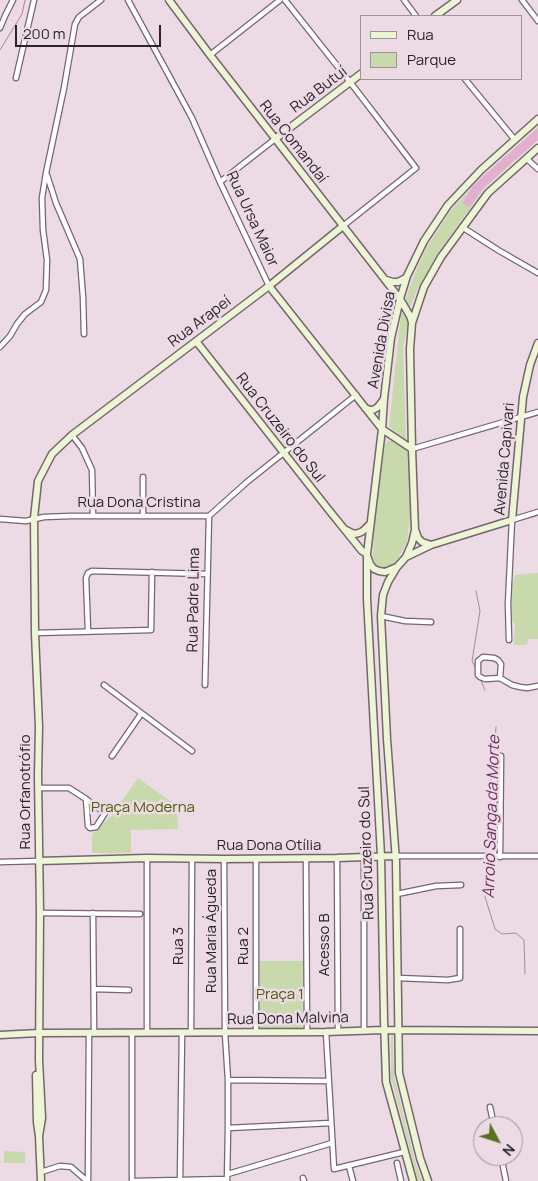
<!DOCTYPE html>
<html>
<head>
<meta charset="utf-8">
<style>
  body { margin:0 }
  #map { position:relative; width:538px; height:1181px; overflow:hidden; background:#ecdae5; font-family:Manrope,sans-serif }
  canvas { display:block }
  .legend { position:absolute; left:360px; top:15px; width:162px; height:65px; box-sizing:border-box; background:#ecdae5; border:1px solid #9f929a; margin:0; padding:6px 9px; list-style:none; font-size:15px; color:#2b2529 }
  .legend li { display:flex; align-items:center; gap:10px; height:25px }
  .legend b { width:25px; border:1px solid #9f929a }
  .north { position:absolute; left:473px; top:1116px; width:50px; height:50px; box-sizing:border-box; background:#ecdae5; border:1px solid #9f929a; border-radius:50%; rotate:130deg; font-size:14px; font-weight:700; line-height:20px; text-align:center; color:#2b2529 }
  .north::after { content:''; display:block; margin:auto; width:18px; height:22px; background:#597020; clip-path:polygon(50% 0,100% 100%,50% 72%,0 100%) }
  .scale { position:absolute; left:15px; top:25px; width:146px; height:22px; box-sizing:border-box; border:2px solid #2b2529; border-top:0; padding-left:6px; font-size:15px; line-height:18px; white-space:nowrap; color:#2b2529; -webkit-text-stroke:4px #ecdae5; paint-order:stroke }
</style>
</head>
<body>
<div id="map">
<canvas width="538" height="1181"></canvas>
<ul class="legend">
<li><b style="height:6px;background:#ecf6d5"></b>Rua</li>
<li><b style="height:14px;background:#c8d9ac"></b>Parque</li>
</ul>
<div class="north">N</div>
<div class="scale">200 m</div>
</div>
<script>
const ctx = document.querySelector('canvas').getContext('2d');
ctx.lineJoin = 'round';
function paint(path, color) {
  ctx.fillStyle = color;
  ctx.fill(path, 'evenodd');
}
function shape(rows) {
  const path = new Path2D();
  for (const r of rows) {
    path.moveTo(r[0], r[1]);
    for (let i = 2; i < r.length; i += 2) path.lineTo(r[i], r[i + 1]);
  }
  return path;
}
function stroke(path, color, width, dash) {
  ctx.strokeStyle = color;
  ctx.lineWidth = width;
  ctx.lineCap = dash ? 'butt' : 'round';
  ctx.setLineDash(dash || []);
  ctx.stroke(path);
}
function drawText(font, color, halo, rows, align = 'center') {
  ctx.font = font + ' Manrope,sans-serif';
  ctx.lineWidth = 5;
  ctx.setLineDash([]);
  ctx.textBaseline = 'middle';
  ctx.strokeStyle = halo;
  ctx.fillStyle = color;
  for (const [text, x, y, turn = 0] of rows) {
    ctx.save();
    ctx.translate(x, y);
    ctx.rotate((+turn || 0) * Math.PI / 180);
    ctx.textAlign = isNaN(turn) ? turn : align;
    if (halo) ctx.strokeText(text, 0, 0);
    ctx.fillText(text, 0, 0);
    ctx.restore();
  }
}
const green = shape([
  [538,127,538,130,476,186,465,201,469,203,478,191,538,137,538,140,485,188,437,254,419,286,410,307,405,300,416,271,427,247,451,210,482,177],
  [403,313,405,313,407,317,408,321,403,348,406,439,404,439,389,426,401,314],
  [388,441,391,441,404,448,409,454,410,516,407,542,397,560,391,566,388,568,378,566,375,563,373,555,374,520,385,444],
  [538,573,538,639,528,639,527,645,514,645,515,624,511,620,512,588,515,575],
  [138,778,177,806,178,829,131,830,131,853,92,853,92,834,112,815],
  [258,961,303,961,302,1028,257,1028],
  [393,1035,394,1076,415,1161,422,1181,418,1181,391,1077,391,1036],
  [4,1151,25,1152,25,1163,4,1163]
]);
const stream = shape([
  [0,50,22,14,25,0],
  [476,669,472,661,480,611,476,591],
  [480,679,485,690],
  [494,755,496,727],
  [492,857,485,897,495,929,502,934,516,933,524,940,525,974]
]);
const river = shape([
  [513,156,538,134],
  [468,202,477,188,509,159]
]);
const street = shape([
  [128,0,192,118,220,182,269,286],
  [285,0,350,82,416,168,343,226],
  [404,0,416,16],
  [522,0,538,21],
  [0,28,5,16,13,0],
  [210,55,280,0],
  [16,78,34,0],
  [465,79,515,140],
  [527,159,538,169],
  [47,175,56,203,80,259,83,297,84,334],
  [220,182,275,139],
  [462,227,498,250,538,273],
  [0,347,10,336,17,324,25,314,41,302,46,290,47,260,43,230,42,198,46,173,64,88,75,24,79,17,101,0],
  [72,435,82,448,92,470,93,515],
  [412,449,538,412],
  [143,477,143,516],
  [0,519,26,521,44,517,71,516,209,516,247,482,356,395],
  [381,616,405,621,431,622],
  [88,631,86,578,88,573,92,571,207,574],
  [35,633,151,630,152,572],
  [509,640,508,604,512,520,538,512],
  [500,678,501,664,498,660,494,658,483,657,478,661,478,675,480,677,485,679,500,678,512,685,520,687,527,688,538,686],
  [104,685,192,751],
  [205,685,209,516],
  [112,756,141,714],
  [38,788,69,788,86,799,105,813,96,827,90,828,88,826,86,799],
  [395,856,538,856],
  [494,857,494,756],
  [500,857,501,756],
  [337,858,338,1032],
  [224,859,225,1033,228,1080,228,1128,227,1181],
  [306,859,307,1032],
  [0,862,39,861],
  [397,894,436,886,461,885],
  [40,913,140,914],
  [93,913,94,1033],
  [398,978,448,980,460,978,460,929],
  [94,989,129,990],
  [364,1031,364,857],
  [256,1032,256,859],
  [326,1032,334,1169,404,1152],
  [132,1033,132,1181],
  [147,1033,147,858],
  [191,1033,192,859],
  [228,1080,328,1081],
  [490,1107,494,1126],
  [228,1128,331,1123],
  [501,1156,506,1181],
  [397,1163,401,1181],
  [349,1166,353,1181],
  [41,1172,60,1166,71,1167,87,1181],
  [228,1174,332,1143],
  [303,1178,304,1181],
  [180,1180,182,1033],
  [88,1181,89,1033],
  [134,1181,227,1179]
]);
const secondary = shape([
  [169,0,210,55,400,299,410,316,412,322],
  [435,16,457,0],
  [275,139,362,73],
  [386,280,393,282,398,282,406,278],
  [269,286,382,429,412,449],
  [196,341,328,509,362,551,367,554],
  [365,408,370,410,373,410,378,407,384,399],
  [346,530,354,534,359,533,363,531,369,525],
  [416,532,418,538,422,542,431,545],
  [406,557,431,545,512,520,523,397,530,365,538,343],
  [368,558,370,564,374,569,379,571,385,572,397,567],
  [39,861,147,858,224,859,337,858,395,856],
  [0,1035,39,1033,326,1032,384,1030,538,1031],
  [36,1075,37,1122,39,1136,41,1181],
  [39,1136,42,1118,39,1060,40,913,38,775,39,727,35,633,34,518,38,481,52,454,72,435,269,286,343,226],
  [413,1181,386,1082,384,1020,381,856,367,599,367,554,382,429,384,399,391,338,400,299,407,276,424,241,448,205,481,170,538,119],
  [428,1181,420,1158,399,1073,396,861,387,739,381,616,383,595,388,582,397,567,406,557,412,543,415,530,412,449,410,349,412,323,424,287,441,257,488,193,538,148]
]);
const streetNames = [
  ["Rua Butuí",319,90,-37],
  ["Rua Comandaí",293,142,52],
  ["Rua Ursa Maior",252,219,65],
  ["Rua Arapeí",200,322,-37],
  ["Avenida Divisa",382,340,-80],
  ["Rua Cruzeiro do Sul",280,428,52],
  ["Avenida Capivari",505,459,-85],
  ["Rua Dona Cristina",139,503],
  ["Rua Padre Lima",194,600,-89],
  ["Rua Orfanotrófio",26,792,-90],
  ["Rua Dona Otília",269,846],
  ["Rua Cruzeiro do Sul",367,853,-92],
  ["Rua Maria Águeda",212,931,-90],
  ["Acesso B",325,945,-90],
  ["Rua 3",179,946,-90],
  ["Rua 2",244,946,-90],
  ["Rua Dona Malvina",288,1019,-1]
];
const parkNames = [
  ["Praça Moderna",143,808],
  ["Praça 1",280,995]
];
const waterNames = [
  ["Arroio Sanga da Morte",492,817,-88]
];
paint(green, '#c8d9ac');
stroke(stream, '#ac859e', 1);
stroke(river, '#e3aed0', 9);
stroke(street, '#75656f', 7);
stroke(secondary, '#75656f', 9);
stroke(street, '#fff', 4.5);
stroke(secondary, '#ecf6d5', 6);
drawText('15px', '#2b2529', '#ecdae5', streetNames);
drawText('15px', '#495e0a', '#ecdae5', parkNames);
drawText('italic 16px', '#6e305c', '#ecdae5', waterNames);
</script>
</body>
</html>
